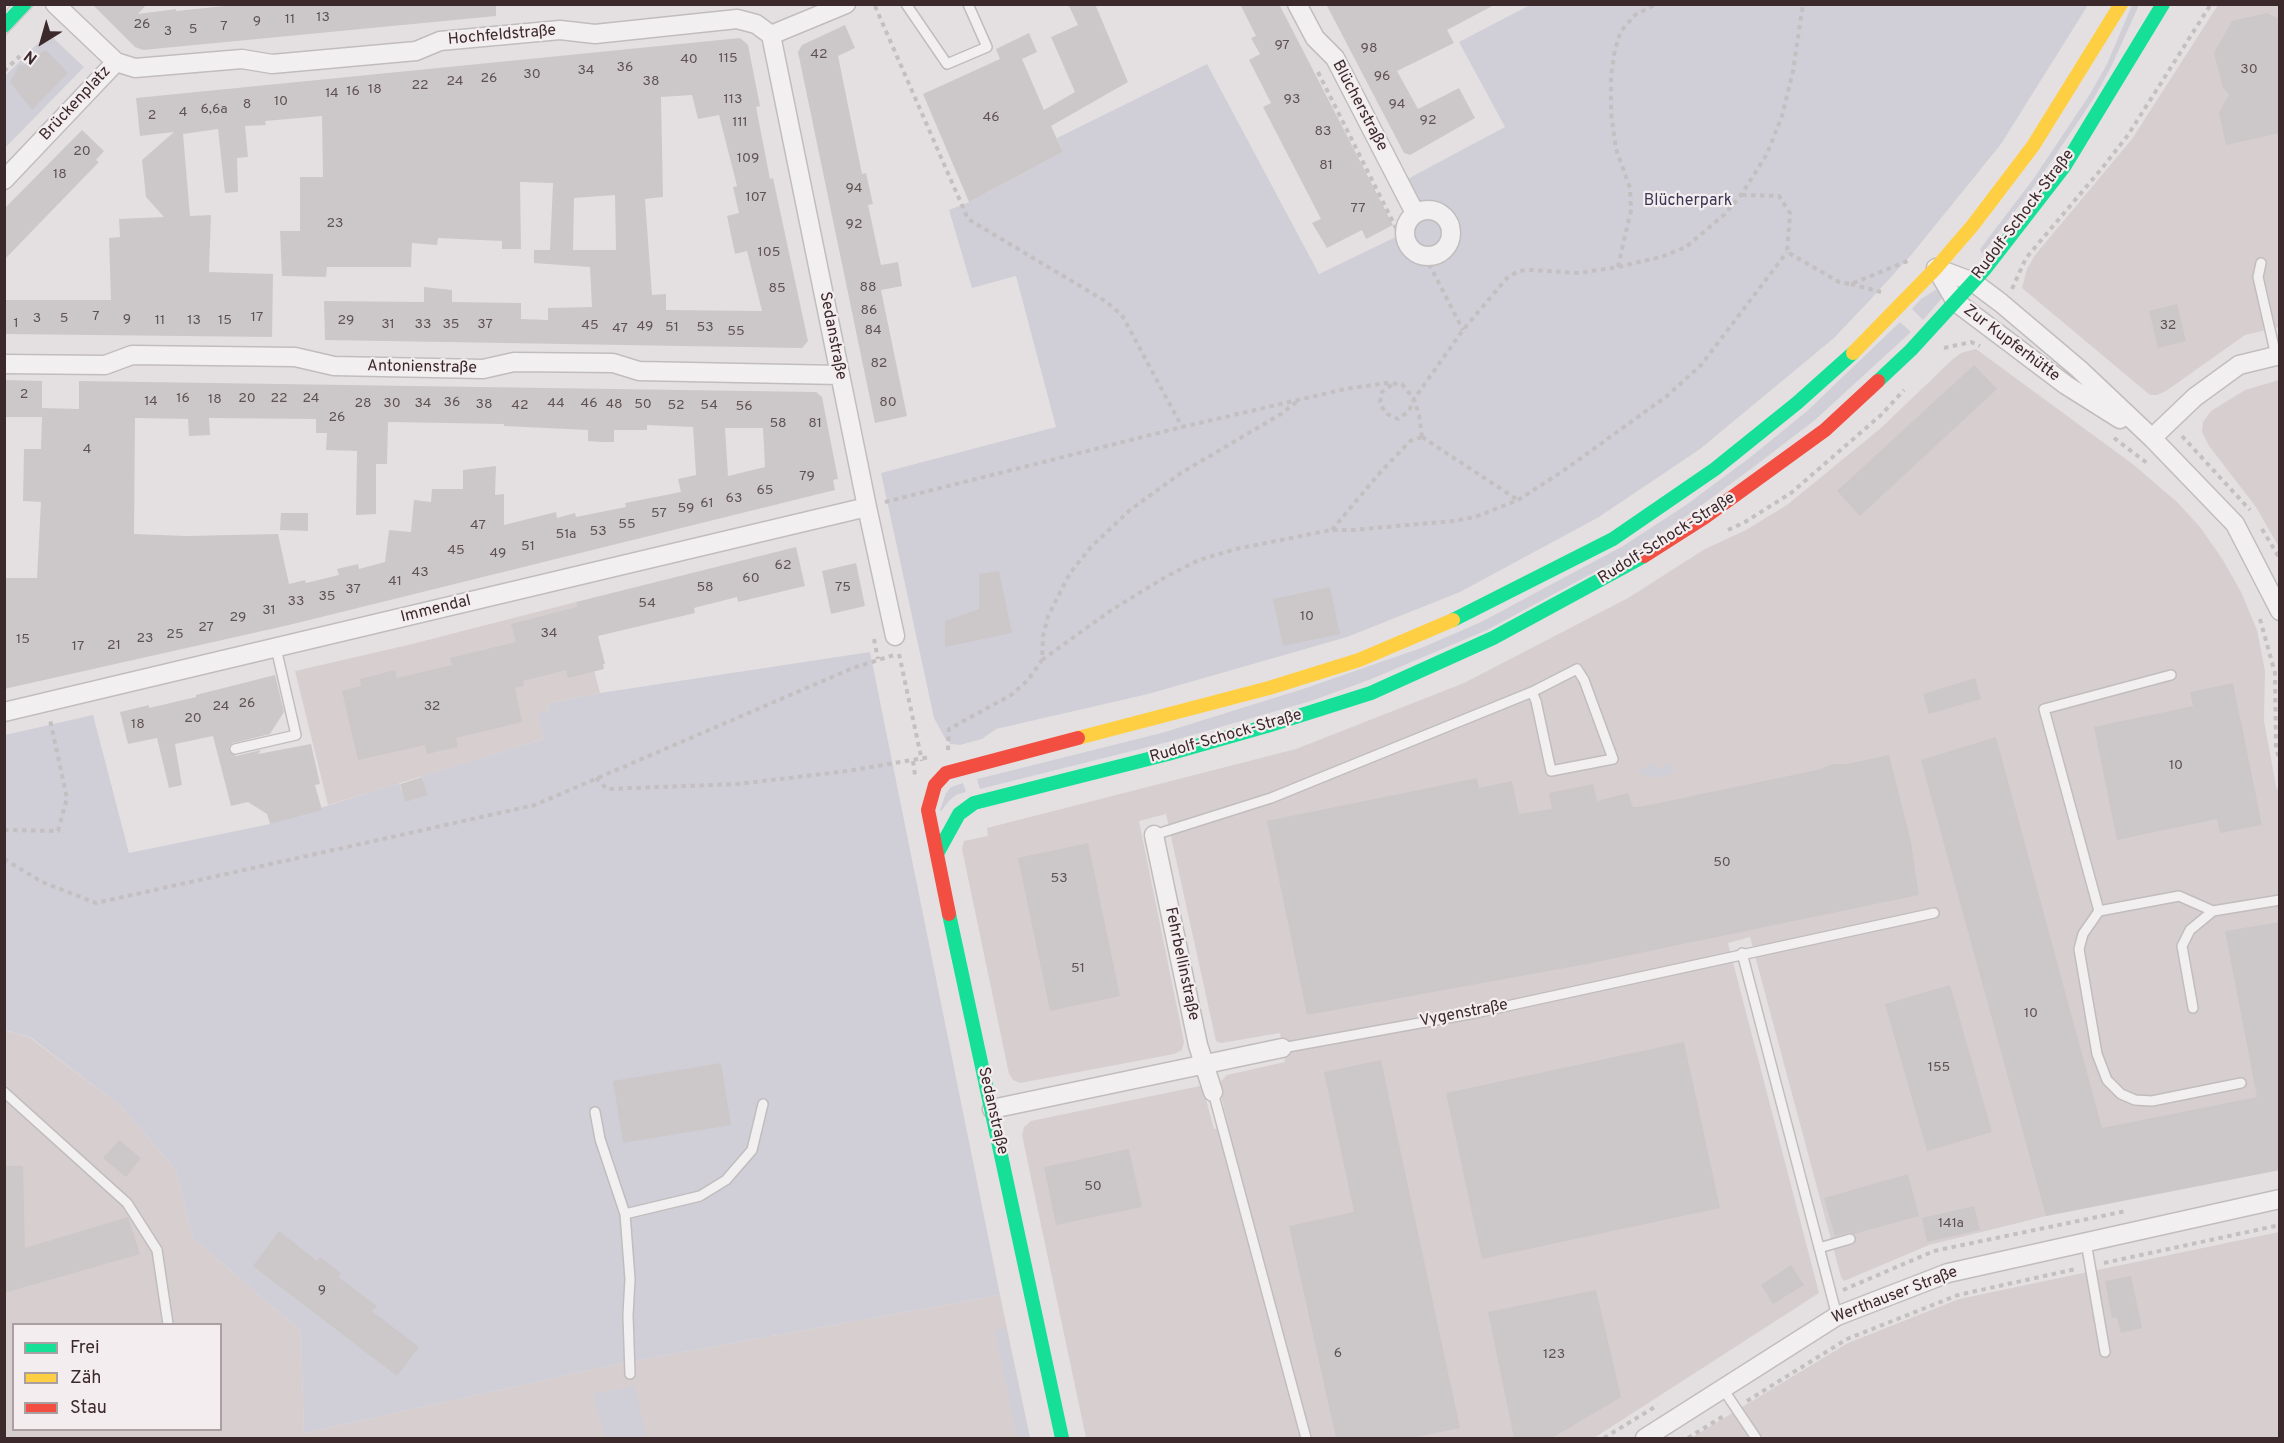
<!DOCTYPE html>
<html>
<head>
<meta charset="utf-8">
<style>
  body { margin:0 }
  #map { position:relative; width:2284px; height:1443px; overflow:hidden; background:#e4e0e1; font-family:Overpass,sans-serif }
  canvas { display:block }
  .frame { position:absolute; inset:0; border:6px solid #3b292c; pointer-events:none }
  .legend { position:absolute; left:12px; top:1323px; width:210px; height:108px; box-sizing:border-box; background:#f4edef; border:2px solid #aa9fa1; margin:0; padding:8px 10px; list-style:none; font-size:18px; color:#3b292c }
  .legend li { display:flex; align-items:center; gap:12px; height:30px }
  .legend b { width:30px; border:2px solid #aa9fa1 }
  .north { position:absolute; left:12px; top:12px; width:60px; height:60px; -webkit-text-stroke:4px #f4edef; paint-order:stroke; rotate:217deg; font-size:16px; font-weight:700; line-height:24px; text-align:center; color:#3b292c }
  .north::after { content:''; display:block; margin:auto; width:21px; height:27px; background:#3b292c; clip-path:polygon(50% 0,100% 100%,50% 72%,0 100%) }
</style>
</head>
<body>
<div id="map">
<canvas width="2284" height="1443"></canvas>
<div class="frame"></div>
<ul class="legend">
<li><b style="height:8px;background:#16e098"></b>Frei</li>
<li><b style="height:8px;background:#ffcf43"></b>Zäh</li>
<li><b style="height:8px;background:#f24e42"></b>Stau</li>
</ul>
<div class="north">N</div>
</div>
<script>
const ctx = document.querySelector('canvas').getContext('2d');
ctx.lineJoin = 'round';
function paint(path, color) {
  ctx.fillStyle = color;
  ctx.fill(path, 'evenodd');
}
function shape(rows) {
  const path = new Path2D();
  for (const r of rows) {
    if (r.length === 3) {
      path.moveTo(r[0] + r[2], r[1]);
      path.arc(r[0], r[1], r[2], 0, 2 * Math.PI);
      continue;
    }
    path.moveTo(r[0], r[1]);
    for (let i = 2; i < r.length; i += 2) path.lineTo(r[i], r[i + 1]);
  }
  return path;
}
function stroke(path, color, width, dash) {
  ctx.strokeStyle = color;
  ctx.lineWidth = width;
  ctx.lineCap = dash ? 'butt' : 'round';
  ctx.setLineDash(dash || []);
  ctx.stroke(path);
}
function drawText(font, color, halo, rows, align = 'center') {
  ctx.font = font + ' Overpass,sans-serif';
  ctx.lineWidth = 4.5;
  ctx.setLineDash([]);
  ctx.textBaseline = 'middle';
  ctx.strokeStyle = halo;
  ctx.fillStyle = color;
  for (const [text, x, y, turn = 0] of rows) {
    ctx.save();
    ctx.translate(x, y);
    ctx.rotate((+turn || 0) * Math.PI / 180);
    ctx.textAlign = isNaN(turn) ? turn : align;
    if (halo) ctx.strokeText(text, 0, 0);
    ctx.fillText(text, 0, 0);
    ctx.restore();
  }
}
const built = shape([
  [2218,5,2279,5,2279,327,2245,335,2166,391,2157,395,2150,395,2022,288,2027,269,2035,255,2132,139],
  [1976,349,2134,465,2178,503,2200,527,2223,560,2241,592,2257,630,2265,671,2264,721,2276,786,2280,795,2279,1170,2046,1216,1929,1245,1844,1281,1841,1277,1750,937,1728,943,1819,1293,1594,1438,1086,1438,1022,1135,1024,1127,1031,1121,1200,1086,1203,1088,1214,1129,1228,1126,1219,1086,1222,1080,1227,1075,1285,1062,1280,1033,1221,1043,1216,1041,1166,814,1139,821,1184,1042,1182,1050,1174,1054,1020,1083,1013,1080,1009,1074,962,849,964,841,988,836,987,828,1296,749,1464,683,1628,598,1705,549,1746,530,1787,505,1881,428,1953,359,1961,353],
  [2279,380,2280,380,2279,547,2256,507,2209,446,2202,432,2203,422,2211,411,2245,390],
  [576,602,600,693,548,704,549,711,539,714,544,739,328,805,295,671,408,645],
  [4,1030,29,1037,122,1107,176,1170,193,1238,301,1331,304,1433,622,1363,1000,1295,1030,1438,5,1438],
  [14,1324,220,1324,220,1430,14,1430],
  [2279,1232,2279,1438,1691,1438,1848,1343,1959,1299]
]);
const green = shape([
  [1530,5,2088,5,2001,144,1912,254,1870,300,1834,338,1700,449,1599,517,1460,592,1347,637,1148,694,996,729,982,739,960,745,951,744,946,740,934,718,881,473,1056,427,1016,276,972,288,949,210,969,202,1063,152,1057,138,1207,64,1319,274,1404,233,1410,248,1424,256,1437,254,1449,245,1452,233,1448,220,1437,211,1424,209,1415,213,1400,183,1505,127,1459,42],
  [2132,5,2139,5,2112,65,2094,98,2038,181,1982,254,1980,249,2034,178,2090,94,2107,64],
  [48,33,84,67,5,148,5,76],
  [1428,233,15],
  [1937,289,1942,292,1943,297,1923,320,1912,309,1921,299],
  [1900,322,1911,332,1815,420,1755,466,1691,513,1628,554,1487,630,1369,680,1311,701,1168,742,980,789,977,779,1165,732,1306,688,1421,648,1481,622,1623,546,1686,505,1748,459,1806,412],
  [870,652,1000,1295,622,1363,304,1433,301,1331,193,1238,176,1170,122,1107,30,1037,5,1030,5,735,93,715,129,853,270,824,399,783,405,801,427,795,422,776,544,739,538,714,549,711,548,704,600,693],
  [1653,763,1657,770,1670,763,1675,773,1652,778,1640,773,1639,770],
  [963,783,966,792,956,795,950,800,941,811,940,810,946,793,951,787],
  [1006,1328,1030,1438,1017,1438,995,1330],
  [635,1386,646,1438,606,1438,593,1394]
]);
const building = shape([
  [92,4,147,4,138,14,176,9,176,11,244,4,496,4,496,16,143,50,135,47],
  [1068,4,1095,4,1128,82,1051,126,1063,152,969,202,923,94,1000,59,996,49,1029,33,1037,52,1022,59,1044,110,1075,92,1051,37,1078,25],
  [1240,4,1279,4,1393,225,1366,239,1362,230,1327,248,1312,223,1321,219,1263,107,1271,103,1249,60,1260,54,1251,38,1256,36],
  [1326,4,1496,4,1447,30,1454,43,1397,71,1418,109,1459,88,1475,118,1410,155,1404,153],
  [2267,13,2280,19,2280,133,2226,145,2219,113,2229,94,2223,88,2214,53,2232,21],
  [845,25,855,48,838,56,862,174,866,173,873,204,868,205,881,265,898,262,902,286,881,290,907,416,875,423,798,52,802,45],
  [740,38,748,45,760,106,756,107,770,179,773,178,808,341,802,348,325,340,324,301,424,302,424,287,452,290,452,302,521,303,521,319,548,320,548,308,592,307,590,267,534,263,534,250,550,250,553,183,520,182,521,249,502,249,502,241,438,238,437,245,412,243,411,267,327,267,326,277,282,276,280,231,300,231,300,177,323,177,322,116,265,121,266,125,245,126,248,157,237,158,238,192,225,193,218,129,183,134,190,216,211,215,209,272,273,274,272,337,4,334,4,300,111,300,109,238,120,237,119,219,164,217,146,197,142,160,174,132,140,136,136,98],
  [692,95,698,119,719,115,737,186,733,187,739,213,727,216,735,254,747,251,762,311,666,310,666,294,652,295,645,199,663,197,661,97],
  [615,195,616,250,573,250,574,198],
  [46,50,68,73,32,110,10,82,19,65,30,65,36,55],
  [82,130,104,151,96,160,99,162,4,260,4,209],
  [2177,304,2186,341,2158,348,2149,311],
  [1974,365,1997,389,1860,516,1837,491],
  [4,380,42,381,42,408,79,409,79,381,816,392,822,397,838,479,833,480,835,490,289,625,4,689,4,578,37,578,41,502,23,501,24,449,41,449,42,417,4,417],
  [135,418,188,419,189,436,210,435,209,418,316,419,316,433,327,433,326,450,357,451,356,515,376,514,376,464,387,464,388,422,504,424,504,426,588,430,588,441,601,442,614,442,614,430,647,430,647,425,693,427,696,475,678,479,681,492,625,503,626,507,576,517,575,513,557,518,556,512,504,525,504,494,495,495,496,466,463,470,463,489,432,489,431,502,414,500,411,532,389,530,385,562,359,569,358,564,337,569,339,575,306,583,305,580,289,584,278,534,186,536,134,534],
  [725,428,763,428,765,467,728,476],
  [281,513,308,513,308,531,280,530],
  [796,547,805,586,738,602,737,597,694,608,695,613,598,636,605,664,603,664,604,669,568,678,566,670,523,681,524,686,515,688,522,722,456,738,458,747,427,754,425,745,358,760,342,691,361,686,360,679,395,670,397,678,452,665,450,658,516,642,511,624,577,607,576,602],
  [856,563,865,606,831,614,822,571],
  [999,571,1012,633,945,647,945,621,979,609,979,574],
  [1330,587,1340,634,1283,646,1273,599],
  [275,675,284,712,270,734,233,743,229,746,229,751,236,756,261,750,258,754,311,744,320,784,315,785,322,810,270,824,267,814,248,802,231,806,213,736,175,744,182,785,169,788,157,738,128,744,120,712,149,705,149,708,196,697,196,695],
  [1975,678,1981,699,1929,714,1923,694],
  [2233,683,2262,825,2220,833,2217,819,2117,840,2094,727,2193,706,2190,692],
  [1996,737,2102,1128,2257,1097,2225,931,2280,922,2280,1170,2046,1216,1921,760],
  [1889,755,1911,842,1919,895,1587,964,1307,1015,1267,821,1477,778,1479,788,1512,781,1519,814,1552,809,1549,793,1593,784,1597,801,1628,793,1633,807,1639,807,1817,770,1833,764,1847,764],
  [422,777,428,795,405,802,400,784],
  [1088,843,1120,996,1050,1011,1018,858],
  [1950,985,1992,1132,1927,1151,1885,1004],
  [1684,1042,1720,1208,1482,1259,1446,1093],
  [1381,1060,1460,1428,1412,1438,1336,1438,1289,1226,1354,1212,1324,1072],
  [721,1063,731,1125,623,1143,613,1081],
  [119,1140,141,1158,126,1177,103,1158],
  [1129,1149,1142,1207,1056,1225,1044,1167],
  [4,1166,23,1166,25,1248,128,1217,140,1254,4,1293],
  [1908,1174,1919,1216,1854,1234,1849,1232,1835,1236,1824,1198],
  [1974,1206,1980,1230,1927,1242,1922,1218],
  [279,1231,317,1261,320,1257,341,1273,338,1277,377,1306,372,1311,419,1347,397,1376,253,1266],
  [1791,1265,1804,1285,1773,1304,1761,1285],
  [2131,1276,2142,1328,2121,1333,2117,1318,2112,1318,2105,1281],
  [1596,1290,1621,1397,1552,1438,1514,1438,1488,1312]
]);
const path = shape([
  [875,6,968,219,1105,301,1115,309,1123,317,1182,427],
  [4,71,20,56],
  [1318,72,1407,250,1427,260],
  [1742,195,1779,196,1790,213,1787,252,1839,282,1851,284,1910,260],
  [1425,256,1463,330],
  [1618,267,1631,210,1630,188,1616,149,1611,113,1611,76,1615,49,1621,31,1635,15,1656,4],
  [1851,284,1881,292],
  [2012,289,2026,258,2103,167,2128,135,2211,4],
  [1944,348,1971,342,1980,346],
  [2182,436,2250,510],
  [1422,437,1419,415,1414,399,1463,330,1506,279,1518,271,1532,270,1579,273,1618,267,1661,257,1686,247,1725,214,1741,195,1767,154,1782,116,1793,71,1803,4],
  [1422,437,1518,500],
  [2114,438,2147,463],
  [885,502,1182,427,1345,389,1386,383,1402,384,1414,399,1409,411,1398,419,1385,413,1380,402,1382,392,1393,384],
  [2262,529,2280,559],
  [1332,530,1377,476,1410,441,1422,437],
  [1728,530,1745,522,1791,493,1881,415,1904,390],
  [2260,619,2275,673,2276,748,2280,761],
  [874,639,878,659],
  [899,654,922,761],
  [1042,660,1110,611,1167,576,1199,560,1236,549,1331,530,1352,530,1453,521,1475,517,1518,500,1563,471,1667,396,1701,365,1787,252],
  [948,750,949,729,1011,695,1028,680,1042,660,1043,636,1048,616,1070,573,1091,547,1130,510,1181,473,1281,414,1299,400],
  [913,761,915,775],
  [596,778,607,789,738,784,847,771,930,757],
  [4,830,58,831,67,798,50,720],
  [4,859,42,882,96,903,535,805,853,668,894,655],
  [2104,1263,2280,1225],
  [1843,1290,1934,1251,2126,1211],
  [1747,1401,1847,1339,1958,1295,2076,1269],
  [1604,1438,1658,1405],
  [1688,1438,1725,1415]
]);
const lane = shape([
  [906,4,947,64,987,47,968,4],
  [2261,263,2258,277,2276,356],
  [2171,675,2044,709,2099,911,2179,896,2213,911,2280,900],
  [235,749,296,735,276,648],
  [1154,835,1271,798,1532,692,1577,669,1584,680,1613,759,1551,771,1536,701,1532,692],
  [2099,911,2083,934,2079,949,2097,1054,2107,1080,2121,1094,2135,1100,2152,1101,2241,1083],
  [1742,953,1837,1316],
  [2193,1008,2182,946,2190,930,2213,911],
  [1282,1048,1475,1013,1934,913],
  [4,1092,127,1203,157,1250,168,1324],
  [1213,1092,1306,1438],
  [595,1112,600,1139,625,1214,630,1279,628,1315,630,1374],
  [625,1214,700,1196,726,1180,752,1150,763,1104],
  [2086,1242,2105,1352],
  [1819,1248,1850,1239],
  [1723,1389,1756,1438]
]);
const street = shape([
  [55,4,116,62,135,68,242,59,272,64,416,51,440,41,560,30,595,34,737,19,756,24,771,35],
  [1297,4,1315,38,1335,58,1415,213],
  [771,35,867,507,895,636],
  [771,35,846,4],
  [4,180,116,62],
  [1428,233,23],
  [1936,268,1973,282,2001,303,2079,369,2152,438,2235,524,2280,611],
  [1936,268,1956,302,2066,385,2120,419],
  [4,364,105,365,132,355,295,357,334,366,483,369,514,362,613,363,639,371,840,375],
  [2152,438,2195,397,2239,365,2280,355],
  [4,712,867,507],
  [1154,835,1198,1045,1213,1092],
  [992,1109,1282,1048],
  [1645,1438,1837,1316,1948,1273,2280,1199]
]);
const fast = shape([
  [4,26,25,4],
  [1878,381,1911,350,1985,269,2064,167,2163,4],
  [1453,620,1613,539,1715,469,1797,403,1853,353],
  [937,854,959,814,974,803,1168,754,1267,726,1371,693,1493,638,1644,556],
  [949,914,1062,1438]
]);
const slow = shape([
  [1853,353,1936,268,1973,225,2033,146,2121,4],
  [1078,738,1269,688,1359,660,1453,620]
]);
const jam = shape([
  [1644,556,1705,517,1825,430,1878,381],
  [949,914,928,810,935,785,946,773,1078,738]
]);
const tram = shape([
  [4,13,12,4],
  [4,37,35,4]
]);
const numberNames = [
  ["13",323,18],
  ["11",290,20],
  ["9",257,22],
  ["26",142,25],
  ["7",224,27],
  ["5",193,30],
  ["3",168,32],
  ["97",1282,46],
  ["98",1369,49],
  ["42",819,55],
  ["115",728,59],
  ["40",689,60],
  ["36",625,68],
  ["30",2249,70],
  ["34",586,71],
  ["30",532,75],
  ["96",1382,77],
  ["26",489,79],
  ["24",455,82],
  ["38",651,82],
  ["22",420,86],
  ["18",375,90],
  ["16",353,92],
  ["14",332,94],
  ["113",733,100],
  ["93",1292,100],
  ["10",281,102],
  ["8",247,105],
  ["94",1397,105],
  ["6,6a",214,110],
  ["4",183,113],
  ["2",152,116],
  ["46",991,118],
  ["92",1428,121],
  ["111",740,123],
  ["83",1323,132],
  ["20",82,152],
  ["109",748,159],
  ["81",1326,166],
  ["18",60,175],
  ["94",854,189],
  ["107",756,198],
  ["77",1358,209],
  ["23",335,224],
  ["92",854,225],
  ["105",769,253],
  ["88",868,288],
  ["85",777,289],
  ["86",869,311],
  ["7",96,317],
  ["17",257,318],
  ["3",37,319],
  ["5",64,319],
  ["9",127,320],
  ["11",160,321],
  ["13",194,321],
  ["15",225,321],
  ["29",346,321],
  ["1",16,324],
  ["31",388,325],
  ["33",423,325],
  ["35",451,325],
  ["37",485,325],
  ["45",590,326],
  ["32",2168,326],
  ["49",645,327],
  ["51",672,328],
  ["53",705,328],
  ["47",620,329],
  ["84",873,331],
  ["55",736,332],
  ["82",879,364],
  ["2",24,395],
  ["16",183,399],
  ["20",247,399],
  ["22",279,399],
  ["24",311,399],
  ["18",215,400],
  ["14",151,402],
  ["36",452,403],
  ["80",888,403],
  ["28",363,404],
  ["30",392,404],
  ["34",423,404],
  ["44",556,404],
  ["46",589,404],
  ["38",484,405],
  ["48",614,405],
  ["50",643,405],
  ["42",520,406],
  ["52",676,406],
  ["54",709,406],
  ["56",744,407],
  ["26",337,418],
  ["58",778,424],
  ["81",815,424],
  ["4",87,450],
  ["79",807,477],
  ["65",765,491],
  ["63",734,499],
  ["61",707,504],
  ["59",686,509],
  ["57",659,514],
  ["55",627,525],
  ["47",478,526],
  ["53",598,532],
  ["51a",566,535],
  ["51",528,547],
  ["45",456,551],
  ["49",498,554],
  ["62",783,566],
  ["43",420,573],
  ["60",751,579],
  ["41",395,582],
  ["58",705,588],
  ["75",843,588],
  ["37",353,590],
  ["35",327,597],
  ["33",296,602],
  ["54",647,604],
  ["31",269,611],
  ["10",1307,617],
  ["29",238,618],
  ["27",206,628],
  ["34",549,634],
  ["25",175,635],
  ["23",145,639],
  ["15",23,640],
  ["21",114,646],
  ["17",78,647],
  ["26",247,704],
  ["24",221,707],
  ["32",432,707],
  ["20",193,719],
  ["18",138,725],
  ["10",2176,766],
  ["50",1722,863],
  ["53",1059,879],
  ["51",1078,969],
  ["10",2031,1014],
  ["155",1939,1068],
  ["50",1093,1187],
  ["141a",1951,1224],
  ["9",322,1291],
  ["6",1338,1354],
  ["123",1554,1355]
];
const streetNames = [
  ["Hochfeldstraße",502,36,-5],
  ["Brückenplatz",76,104,-47],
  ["Blücherstraße",1359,106,62],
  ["Rudolf-Schock-Straße",2024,215,-53],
  ["Sedanstraße",832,336,79],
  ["Zur Kupferhütte",2011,344,37],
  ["Antonienstraße",422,368,1],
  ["Rudolf-Schock-Straße",1667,539,-32],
  ["Immendal",436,610,-14],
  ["Rudolf-Schock-Straße",1226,737,-16],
  ["Fehrbellinstraße",1181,964,78],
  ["Vygenstraße",1464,1014,-11],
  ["Sedanstraße",992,1111,77],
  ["Werthauser Straße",1895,1296,-21]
];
const parkNames = [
  ["Blücherpark",1688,202]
];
paint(built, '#d7ced0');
paint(green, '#d0cfd7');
paint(building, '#ccc8c9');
stroke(lane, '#c1bdbe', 12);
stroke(street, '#c1bdbe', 21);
stroke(path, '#c4bfc0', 4, [4.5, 4.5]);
stroke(lane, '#f1efef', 9);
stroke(street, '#f1efef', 18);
stroke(fast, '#16e098', 14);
stroke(slow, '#ffcf43', 14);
stroke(jam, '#f24e42', 14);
stroke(tram, '#ccc8c9', 1.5);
drawText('14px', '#605254', null, numberNames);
drawText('16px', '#3b292c', '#f4edef', streetNames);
drawText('16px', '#383855', '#f4edef', parkNames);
</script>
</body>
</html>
